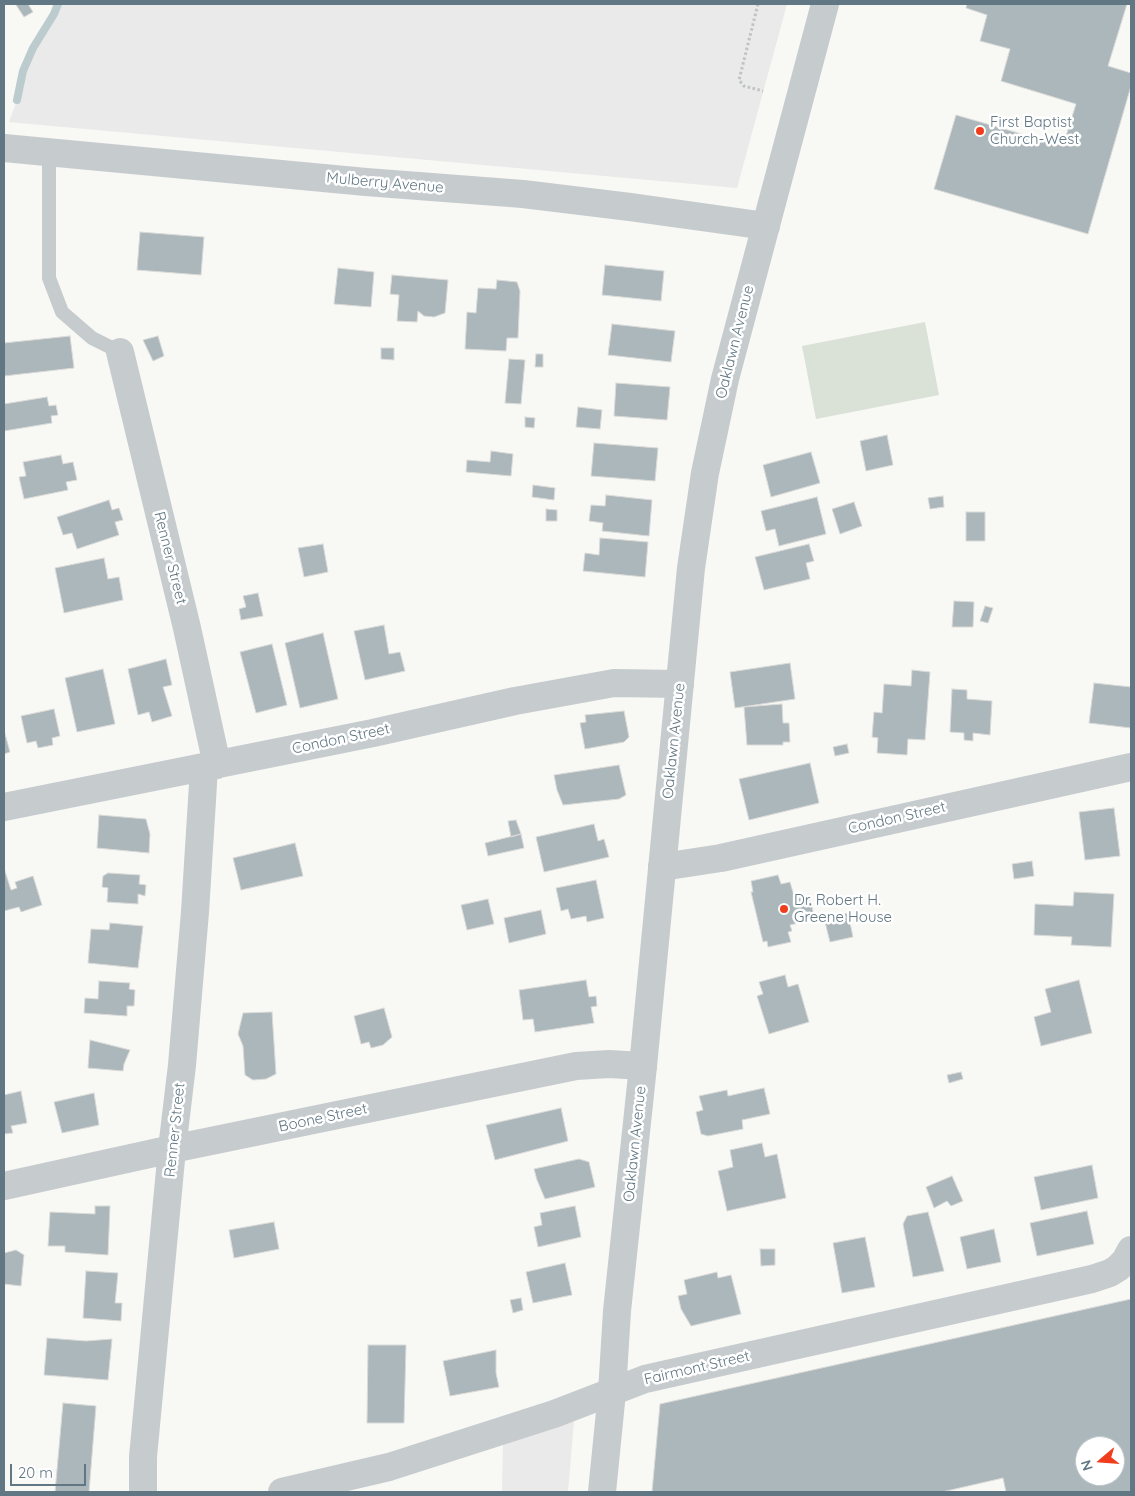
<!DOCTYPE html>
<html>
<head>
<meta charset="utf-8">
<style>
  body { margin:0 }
  #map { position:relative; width:1135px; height:1496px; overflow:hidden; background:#f8f8f5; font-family:Quicksand,sans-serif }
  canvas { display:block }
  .frame { position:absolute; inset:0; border:5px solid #617783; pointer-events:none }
  .north { position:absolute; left:1075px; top:1436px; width:50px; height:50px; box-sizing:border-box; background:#fff; border:1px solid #c0c9cd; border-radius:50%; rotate:252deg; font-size:14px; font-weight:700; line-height:20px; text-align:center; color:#617783 }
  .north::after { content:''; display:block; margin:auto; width:18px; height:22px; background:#f03d1d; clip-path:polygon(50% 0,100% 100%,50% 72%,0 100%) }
  .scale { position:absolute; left:10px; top:1464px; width:76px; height:22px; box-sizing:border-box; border:2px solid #617783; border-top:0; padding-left:6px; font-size:15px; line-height:18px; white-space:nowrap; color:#617783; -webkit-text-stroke:4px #fff; paint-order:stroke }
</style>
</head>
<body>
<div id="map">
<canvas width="1135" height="1496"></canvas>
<div class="frame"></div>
<div class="north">N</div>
<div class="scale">20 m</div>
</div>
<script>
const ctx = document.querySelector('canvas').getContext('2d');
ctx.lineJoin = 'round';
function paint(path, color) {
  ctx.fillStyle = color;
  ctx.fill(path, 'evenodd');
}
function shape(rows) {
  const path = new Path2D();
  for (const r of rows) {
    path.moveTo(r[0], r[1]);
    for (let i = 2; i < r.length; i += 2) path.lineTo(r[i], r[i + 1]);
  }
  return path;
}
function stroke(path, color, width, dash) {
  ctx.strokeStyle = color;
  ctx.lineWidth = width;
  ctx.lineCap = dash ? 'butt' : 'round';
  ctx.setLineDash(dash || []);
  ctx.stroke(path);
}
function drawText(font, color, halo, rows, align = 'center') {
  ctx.font = font + ' Quicksand,sans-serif';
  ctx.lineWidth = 5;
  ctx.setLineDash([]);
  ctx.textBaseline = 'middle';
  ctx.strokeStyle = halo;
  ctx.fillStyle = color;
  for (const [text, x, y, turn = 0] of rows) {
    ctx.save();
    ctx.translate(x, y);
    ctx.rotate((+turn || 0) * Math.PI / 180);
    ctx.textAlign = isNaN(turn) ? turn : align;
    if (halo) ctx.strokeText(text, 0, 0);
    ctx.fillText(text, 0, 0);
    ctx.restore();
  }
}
const built = shape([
  [58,4,787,4,737,188,9,122,17,100,23,71,33,48,54,14],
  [574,1421,568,1492,502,1492,503,1444]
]);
const green = shape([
  [925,322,939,395,816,419,802,346]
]);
const stream = shape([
  [17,100,23,71,33,48,54,14,58,4]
]);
const building = shape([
  [19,4,28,4,33,12,24,17,16,5,19,4],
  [967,4,1127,4,1108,66,1131,73,1131,86,1088,234,934,189,956,115,1063,146,1076,104,1001,81,1010,49,980,41,987,15,966,8,967,4],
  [140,232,204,237,201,275,137,270,140,232],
  [605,265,664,271,661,301,602,295,605,265],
  [338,268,374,272,371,307,334,304,338,268],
  [392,275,448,280,445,313,434,317,424,316,418,311,417,322,397,321,399,295,390,294,392,275],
  [497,280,517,282,520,291,518,338,507,338,506,351,465,349,467,312,476,313,478,288,496,289,497,280],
  [612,324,675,331,671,362,608,355,612,324],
  [70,336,74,368,4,376,4,343,70,336],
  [158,336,164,356,153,361,143,340,158,336],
  [381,348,394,348,394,360,381,359,381,348],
  [536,354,543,354,543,367,535,367,536,354],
  [509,359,525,360,521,404,505,403,509,359],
  [616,383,670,387,667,420,614,416,616,383],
  [47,397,49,406,56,405,58,415,51,416,52,423,4,431,4,404,47,397],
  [578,407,602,410,600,429,576,427,578,407],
  [525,417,535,418,534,428,525,427,525,417],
  [887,435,893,465,866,471,860,441,887,435],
  [594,443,658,448,655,481,591,476,594,443],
  [491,451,513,454,511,476,466,472,467,460,490,462,491,451],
  [811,452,820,483,771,497,763,465,811,452],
  [61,455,63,464,73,462,77,480,66,482,68,490,24,499,19,477,26,476,23,462,61,455],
  [533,485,555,488,554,500,532,497,533,485],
  [606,495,652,500,649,536,602,531,603,523,589,521,591,505,605,506,606,495],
  [943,496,944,507,930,509,928,498,943,496],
  [817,497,826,534,779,546,775,529,766,531,761,511,817,497],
  [109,500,112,510,119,508,123,520,115,522,119,535,77,549,72,533,63,535,57,517,109,500],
  [854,502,862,526,840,534,832,509,854,502],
  [546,509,557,510,557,521,546,521,546,509],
  [966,512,985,512,985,541,966,541,966,512],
  [600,538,648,542,645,577,583,571,585,553,599,555,600,538],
  [323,544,328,572,304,577,298,548,323,544],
  [809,544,814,561,806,563,810,579,764,590,755,557,809,544],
  [104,558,108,579,119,577,123,600,64,613,55,568,104,558],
  [258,593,263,616,241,620,239,609,246,607,243,596,258,593],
  [954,601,974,602,973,627,952,627,954,601],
  [985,606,993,608,988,623,980,621,985,606],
  [384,625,389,654,400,652,405,671,365,680,354,631,384,625],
  [323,633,338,699,300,708,285,643,323,633],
  [272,644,287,705,256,713,240,652,272,644],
  [166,659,172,685,163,687,172,716,152,722,149,712,138,715,128,669,166,659],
  [790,663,795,699,735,708,730,672,790,663],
  [103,669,115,724,77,732,65,678,103,669],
  [912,670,930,672,925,740,908,739,907,755,877,753,878,738,872,737,874,712,882,713,884,684,911,686,912,670],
  [1094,683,1131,687,1131,728,1089,723,1094,683],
  [952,689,967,690,967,699,992,701,990,735,973,733,973,741,964,740,964,733,950,732,952,689],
  [782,704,783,723,789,723,790,742,783,742,783,745,747,745,744,707,782,704],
  [54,709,60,736,52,738,53,745,38,748,36,741,27,743,21,716,54,709],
  [624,711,629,737,624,742,585,749,580,723,586,722,585,715,624,711],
  [4,730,10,752,4,754,4,730],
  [847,744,849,753,835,756,833,747,847,744],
  [810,763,819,803,749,820,739,779,810,763],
  [619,765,626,795,619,799,563,805,557,790,554,775,619,765],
  [1114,808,1120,856,1085,860,1079,812,1114,808],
  [99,815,146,819,150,834,149,853,97,848,99,815],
  [516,820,521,834,511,837,508,821,516,820],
  [594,824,598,841,604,839,609,857,544,872,536,837,594,824],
  [521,834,524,848,488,856,485,843,521,834],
  [295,843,303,876,241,890,233,858,295,843],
  [1032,861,1034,876,1014,879,1012,864,1032,861],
  [4,868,11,890,17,888,15,882,33,876,42,905,21,912,19,907,4,911,4,868],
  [108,873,140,875,139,884,146,885,145,896,138,894,138,904,107,902,108,888,102,887,103,876,108,873],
  [778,875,781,884,790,882,795,899,809,895,815,919,790,925,792,931,788,932,791,942,768,947,767,941,763,942,751,892,753,892,751,881,778,875],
  [596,880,604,918,587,922,586,916,571,919,568,909,561,911,556,888,596,880],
  [1074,892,1114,894,1111,947,1071,945,1072,937,1034,935,1035,904,1073,906,1074,892],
  [488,899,494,924,467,930,461,905,488,899],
  [541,910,546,934,509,943,504,918,541,910],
  [848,913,853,937,830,942,824,918,848,913],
  [110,923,143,926,138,968,88,963,91,929,109,930,110,923],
  [785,975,788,987,798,984,809,1022,769,1034,757,996,763,994,759,982,785,975],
  [586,980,589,997,596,996,597,1006,591,1007,594,1023,535,1032,533,1019,523,1020,519,990,586,980],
  [1079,980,1092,1033,1041,1046,1034,1017,1051,1012,1045,989,1079,980],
  [99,981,130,983,129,989,135,990,134,1006,127,1006,127,1016,84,1013,85,998,98,999,99,981],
  [384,1008,392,1037,383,1045,371,1048,369,1042,361,1044,354,1016,384,1008],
  [272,1012,276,1074,266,1079,253,1080,245,1075,243,1046,238,1034,243,1013,272,1012],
  [90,1040,130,1050,124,1064,123,1071,88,1068,90,1040],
  [961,1072,963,1079,949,1083,947,1075,961,1072],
  [764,1088,770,1114,742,1120,743,1129,708,1136,701,1134,696,1112,703,1110,699,1096,727,1090,728,1096,764,1088],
  [21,1091,27,1123,11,1126,13,1133,4,1134,4,1095,21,1091],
  [94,1093,99,1125,62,1133,54,1102,94,1093],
  [561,1108,568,1141,495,1160,486,1125,561,1108],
  [762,1143,765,1157,777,1154,786,1198,727,1211,718,1171,733,1167,730,1150,762,1143],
  [579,1159,589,1162,595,1187,545,1199,537,1180,534,1169,579,1159],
  [1092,1165,1098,1198,1041,1210,1034,1177,1092,1165],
  [952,1176,963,1201,951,1206,947,1201,934,1208,926,1187,952,1176],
  [95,1206,110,1206,108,1255,65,1252,65,1246,48,1246,50,1212,95,1214,95,1206],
  [575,1206,581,1237,538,1247,534,1227,542,1225,540,1213,575,1206],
  [1087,1211,1094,1244,1037,1256,1030,1223,1087,1211],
  [928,1212,944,1271,913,1277,903,1224,907,1216,928,1212],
  [274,1222,279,1249,234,1258,229,1230,274,1222],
  [994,1229,1001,1262,967,1269,960,1237,994,1229],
  [865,1237,875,1287,842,1293,833,1243,865,1237],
  [760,1249,775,1249,775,1265,761,1266,760,1249],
  [16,1250,24,1255,21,1286,4,1284,4,1253,16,1250],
  [565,1263,572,1295,533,1303,526,1272,565,1263],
  [86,1271,118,1273,115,1303,122,1303,121,1321,83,1318,86,1271],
  [717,1272,718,1278,731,1275,741,1314,691,1326,681,1309,678,1296,687,1294,684,1280,717,1272],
  [521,1298,523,1310,513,1313,510,1300,521,1298],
  [1131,1299,1131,1492,1006,1492,1003,1478,942,1492,652,1492,660,1404,1131,1299],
  [1085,1446,1115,1446,1115,1476,1085,1476,1085,1446],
  [47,1338,86,1341,112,1339,108,1380,44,1375,47,1338],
  [368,1345,406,1345,404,1423,367,1423,368,1345],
  [496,1350,496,1373,499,1387,450,1396,443,1361,496,1350],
  [63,1403,96,1406,89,1492,55,1492,63,1403]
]);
const path = shape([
  [758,4,739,80,744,86,763,91]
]);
const service = shape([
  [49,153,49,278,62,312,92,338,120,352]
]);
const minor = shape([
  [4,148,366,182,523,194,630,207,766,226],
  [120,352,187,628,217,765],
  [4,807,373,733,515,701,614,683,680,684],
  [662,867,721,858,1131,767],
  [4,1186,172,1149,576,1066,609,1064,643,1066],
  [143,1492,143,1457,172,1149,182,1065,195,912,204,768],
  [282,1492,389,1467,554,1414,645,1379,1092,1279,1110,1273,1118,1268,1125,1261,1131,1250]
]);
const tertiary = shape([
  [602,1492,612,1392,617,1311,643,1066,691,568,705,473,725,379,825,4]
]);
const markers = [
  [980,131,5,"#f03d1d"],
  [784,909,5,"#f03d1d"]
];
const poiNames = [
  ["First Baptist",990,122],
  ["Church-West",990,139],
  ["Dr. Robert H.",794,900],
  ["Greene House",794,917]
];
const streetNames = [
  ["Mulberry Avenue",385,183,5],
  ["Oaklawn Avenue",735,342,-76],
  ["Renner Street",170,558,76],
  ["Condon Street",341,739,-12],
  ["Oaklawn Avenue",674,741,-84],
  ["Condon Street",897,818,-13],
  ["Boone Street",323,1118,-12],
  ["Renner Street",175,1130,-84],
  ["Oaklawn Avenue",635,1144,-84],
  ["Fairmont Street",697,1368,-13]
];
paint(built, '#e9eae9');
paint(green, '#dae1d6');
stroke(stream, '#bccbce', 8);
paint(building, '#acb7bb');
stroke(building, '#dadad8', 1);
stroke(path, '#bfc3c4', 3, [2.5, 2.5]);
stroke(service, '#c6cbce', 14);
stroke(minor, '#c6cbce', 28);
stroke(tertiary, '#c6cbce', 28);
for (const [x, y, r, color] of markers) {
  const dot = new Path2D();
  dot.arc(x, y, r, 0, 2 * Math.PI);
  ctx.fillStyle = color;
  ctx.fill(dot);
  stroke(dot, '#fff', 2);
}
drawText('15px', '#617783', '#fff', poiNames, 'left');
drawText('15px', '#617783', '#fff', streetNames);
</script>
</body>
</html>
